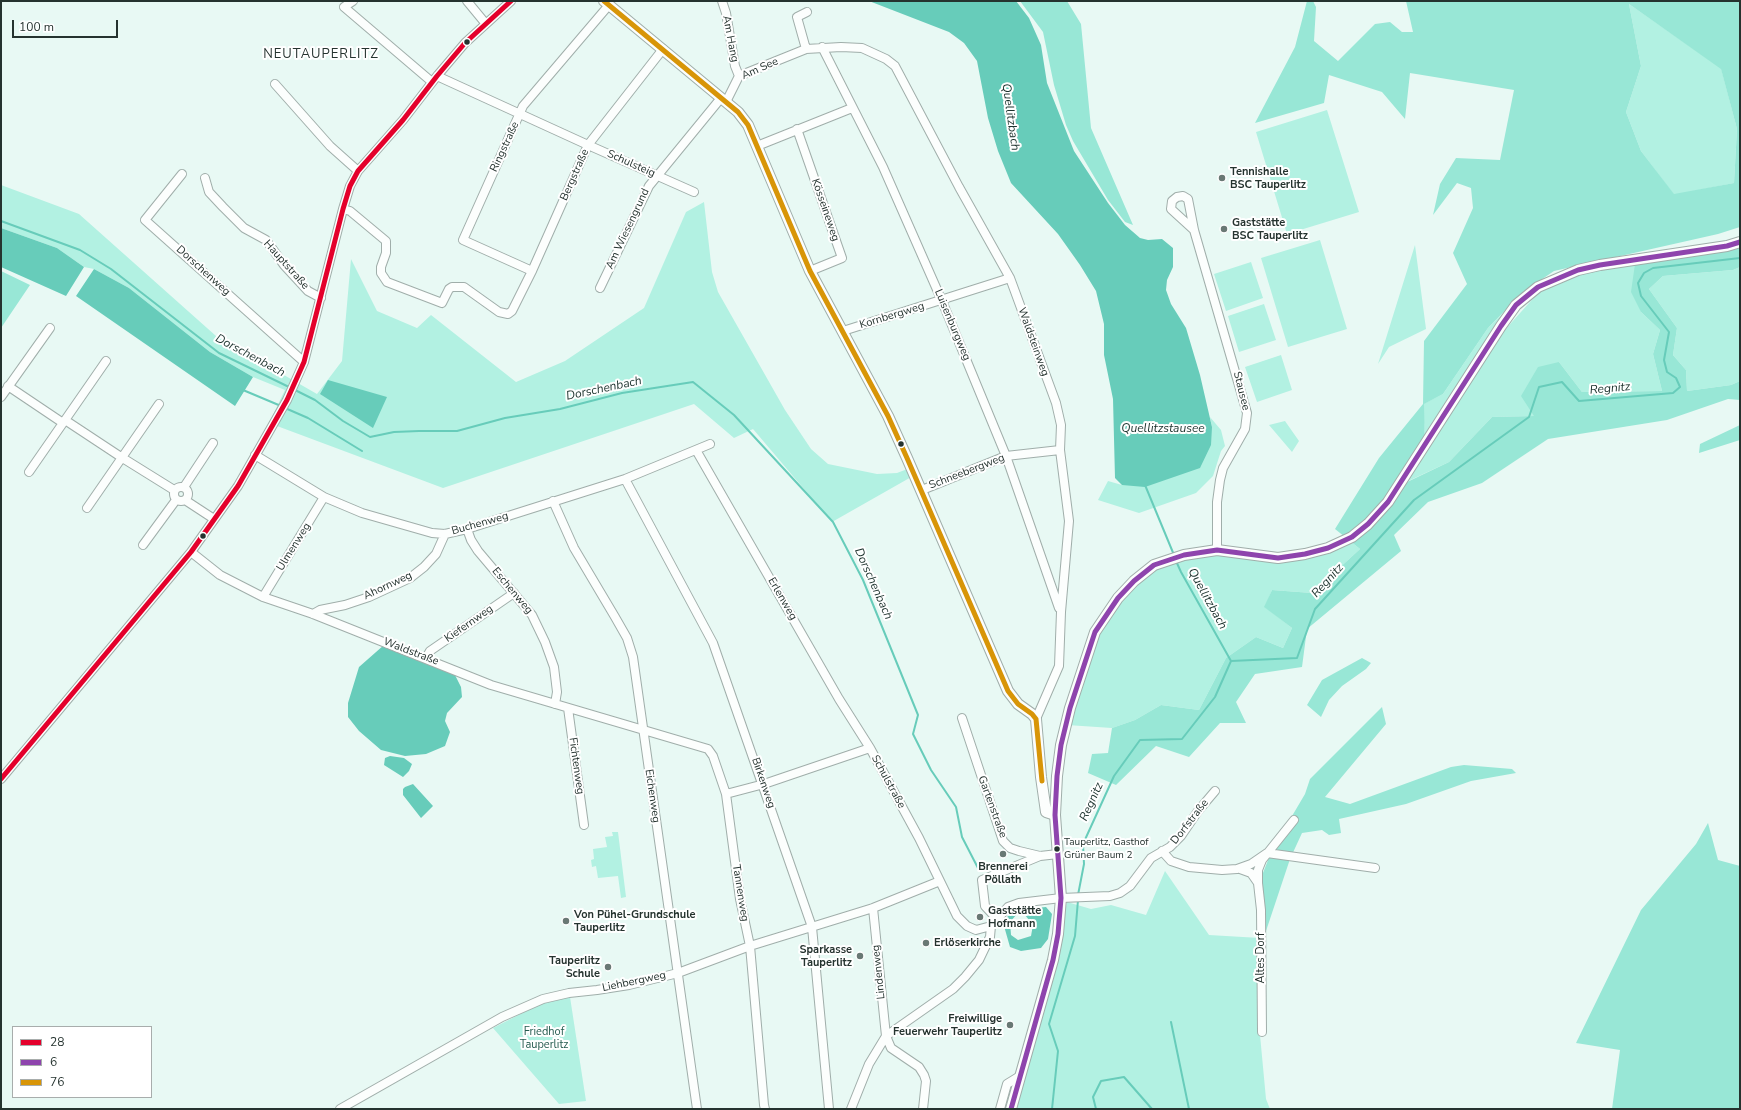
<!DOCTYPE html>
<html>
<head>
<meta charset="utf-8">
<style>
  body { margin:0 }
  #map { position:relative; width:1741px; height:1110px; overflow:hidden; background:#e8f9f4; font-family:"Nunito Sans",sans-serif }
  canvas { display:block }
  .frame { position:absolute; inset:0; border:2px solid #25332f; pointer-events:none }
  .legend { position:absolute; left:12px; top:1026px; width:140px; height:72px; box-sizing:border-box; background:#fff; border:1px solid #a8adac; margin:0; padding:5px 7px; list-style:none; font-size:12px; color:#25332f }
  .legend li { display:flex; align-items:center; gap:8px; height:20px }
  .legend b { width:20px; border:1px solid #a8adac }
  .scale { position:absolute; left:12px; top:20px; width:106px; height:18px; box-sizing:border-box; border:2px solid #25332f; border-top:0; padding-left:5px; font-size:12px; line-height:14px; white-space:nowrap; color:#25332f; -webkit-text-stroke:3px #fff; paint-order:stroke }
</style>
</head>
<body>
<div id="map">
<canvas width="1741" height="1110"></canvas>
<div class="frame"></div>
<ul class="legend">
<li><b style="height:5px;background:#e4002b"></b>28</li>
<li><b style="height:5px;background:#8e44ad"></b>6</li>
<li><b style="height:5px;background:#d89507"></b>76</li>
</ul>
<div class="scale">100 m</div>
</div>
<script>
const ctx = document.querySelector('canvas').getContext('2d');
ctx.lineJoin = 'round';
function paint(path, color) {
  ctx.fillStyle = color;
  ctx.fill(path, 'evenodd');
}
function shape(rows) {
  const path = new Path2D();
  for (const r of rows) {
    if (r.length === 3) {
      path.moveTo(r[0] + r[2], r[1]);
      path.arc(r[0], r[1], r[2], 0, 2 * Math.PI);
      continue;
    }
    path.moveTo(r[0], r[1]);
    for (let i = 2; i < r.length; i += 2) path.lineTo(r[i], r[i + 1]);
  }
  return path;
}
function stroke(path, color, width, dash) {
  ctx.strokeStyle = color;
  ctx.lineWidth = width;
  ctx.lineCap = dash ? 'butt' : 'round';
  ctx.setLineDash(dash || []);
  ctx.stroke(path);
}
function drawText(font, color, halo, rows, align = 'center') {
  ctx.font = font + ' "Nunito Sans",sans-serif';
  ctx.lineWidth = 4;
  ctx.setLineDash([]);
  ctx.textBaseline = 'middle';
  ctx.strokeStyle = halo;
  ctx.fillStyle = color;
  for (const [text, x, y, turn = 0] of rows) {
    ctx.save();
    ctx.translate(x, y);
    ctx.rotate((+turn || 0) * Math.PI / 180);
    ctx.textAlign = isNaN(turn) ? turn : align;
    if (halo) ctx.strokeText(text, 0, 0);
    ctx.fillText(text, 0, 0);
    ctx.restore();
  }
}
const green = shape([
  [1629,4,1721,68,1737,129,1734,183,1674,195,1641,151,1626,112,1641,66],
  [1327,110,1359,212,1287,234,1256,132],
  [1,185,79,214,216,336,317,394,342,361,351,259,377,311,417,328,431,315,516,382,565,361,644,308,686,212,704,202,712,272,718,292,785,410,811,449,828,464,877,474,897,473,910,468,913,476,832,522,753,429,734,438,694,404,443,488,269,423,285,390,253,377,210,352,129,288,94,269,84,267,57,248,1,228],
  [1320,240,1347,329,1288,347,1261,258],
  [1415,245,1426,329,1389,347,1378,364],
  [1251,262,1263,298,1226,311,1214,274],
  [1635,264,1641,312,1660,330,1653,354,1662,391,1582,392,1559,362,1534,416,1492,417,1449,462,1404,483,1502,333,1539,292,1556,282,1580,274],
  [1740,267,1740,381,1731,385,1687,391,1686,370,1673,355,1677,328,1649,289,1663,276,1733,270],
  [1264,304,1276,340,1239,352,1228,316],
  [1506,310,1462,378,1425,440,1423,404,1443,394,1488,328],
  [1281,355,1292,390,1257,402,1245,367],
  [1210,417,1221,430,1225,446,1221,451,1213,476,1196,493,1139,513,1098,500,1108,481,1122,485,1212,427],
  [1285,421,1299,441,1292,452,1269,425],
  [1345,537,1360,549,1312,593,1272,590,1265,607,1292,628,1283,648,1256,637,1226,658,1199,710,1161,705,1135,720,1112,728,1067,725,1086,652,1133,580,1184,553,1255,554,1304,553],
  [612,832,618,832,626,897,621,898,618,876,598,878,596,866,592,867,591,860,594,859,593,849,607,847,605,837,613,836],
  [1165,871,1209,935,1260,938,1260,1035,1266,1099,1270,1109,1015,1109,1054,963,1067,902,1091,909,1111,905,1146,915],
  [570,997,586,1101,559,1104,493,1028,540,1004]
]);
const forest = shape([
  [1020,1,1067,1,1081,24,1091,128,1133,225,1125,222,1108,200,1073,141,1066,125,1054,85,1043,32],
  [1307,1,1313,1,1316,7,1314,41,1338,61,1375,24,1390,22,1402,32,1413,32,1406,1,1740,1,1740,227,1718,234,1554,271,1523,292,1488,328,1443,394,1424,404,1425,451,1405,483,1449,462,1492,417,1534,416,1521,396,1538,367,1559,362,1582,392,1662,391,1653,354,1660,330,1641,312,1631,292,1635,264,1740,247,1740,267,1733,270,1663,276,1649,289,1677,328,1673,355,1686,370,1687,391,1731,385,1740,381,1740,400,1728,399,1667,420,1548,439,1482,483,1428,502,1394,535,1401,551,1307,629,1302,667,1255,674,1236,702,1246,723,1220,723,1189,757,1156,746,1116,785,1088,773,1092,754,1108,753,1112,728,1135,720,1161,705,1199,710,1226,658,1256,637,1283,648,1292,628,1264,607,1272,590,1312,593,1360,549,1335,529,1379,458,1423,404,1424,341,1467,284,1453,253,1473,208,1471,188,1457,183,1433,215,1440,184,1456,158,1500,160,1514,90,1410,73,1405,119,1382,92,1329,75,1324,103,1255,123,1295,47],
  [1629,4,1721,69,1737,129,1734,183,1674,194,1641,151,1626,112,1641,66],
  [1,271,30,285,1,328],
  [1740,425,1740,440,1699,453,1700,444],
  [1362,658,1371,663,1366,669,1342,686,1329,700,1321,717,1307,705,1322,680],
  [1382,707,1386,724,1325,797,1350,804,1451,767,1464,765,1512,769,1516,773,1471,781,1406,804,1339,819,1341,833,1329,835,1322,830,1302,833,1290,859,1264,937,1261,878,1272,850,1305,794,1310,779],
  [1708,823,1718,860,1740,866,1740,1109,1612,1109,1620,1050,1576,1043,1641,910,1696,844]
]);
const water = shape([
  [869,1,1016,1,1029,18,1041,45,1047,83,1074,151,1108,203,1125,225,1140,238,1148,240,1162,239,1173,248,1173,267,1167,280,1166,290,1171,304,1186,328,1200,375,1212,427,1211,445,1200,468,1145,487,1122,485,1115,478,1113,399,1104,355,1104,324,1096,291,1080,265,1058,234,1011,183,998,151,988,118,977,61,964,43,949,32],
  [1,228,57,248,84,267,66,296,1,267],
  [94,269,129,288,210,352,253,377,235,406,76,296],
  [328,380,387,397,373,428,320,394],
  [384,645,454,673,461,687,462,697,447,713,445,721,450,732,445,746,426,754,405,756,381,750,359,731,348,717,348,703,359,667],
  [390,756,404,758,412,764,409,771,403,777,384,765,385,758],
  [413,784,433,806,421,818,403,795,403,789,405,787],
  [1046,907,1052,914,1048,939,1041,948,1021,951,1010,947,1004,926,1006,918,1015,910],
  [1017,914,1025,915,1033,925,1031,936,1018,940,1011,935,1010,922]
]);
const stream = shape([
  [1,221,80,250,111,269,219,353,291,388],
  [243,390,281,406],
  [295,390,315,400,343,421,370,437,394,432,419,431,457,431,505,418,560,409,622,393,693,382,734,415,833,522,863,580,918,715,913,734,931,770,956,807,962,837,979,870],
  [285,408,308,418,362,451],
  [1145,485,1174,555],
  [1176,561,1181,572,1231,661],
  [1078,895,1084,864,1083,844,1114,776,1140,740,1182,739,1215,697,1231,661,1297,658,1315,609,1414,500,1529,417,1539,387,1562,382,1579,401,1673,393,1680,387,1676,378,1667,372,1664,360,1669,332,1641,296,1638,283,1644,273,1653,268,1740,258],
  [1171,1022,1189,1109],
  [1052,1109,1058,1051,1049,1024,1075,936,1078,900],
  [1096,1109,1093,1097,1101,1081,1124,1077,1152,1109]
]);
const minor = shape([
  [353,1,344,7,432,82],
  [467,1,486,24],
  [722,1,726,13,735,66,739,76],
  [822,47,883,167,942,301,1006,456,1059,608],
  [806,49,797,17,807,12],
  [437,76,588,145,694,192],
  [275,84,330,146,358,171],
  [726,102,739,76,806,49,841,47,862,48,886,59,895,66,959,187,1010,278,1056,403,1061,425,1060,450,1069,521,1061,612,1059,666,1036,719],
  [797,129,842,258,810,271],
  [757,146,852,108],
  [182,174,145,220,304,362],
  [205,178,209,192,223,207,244,228,266,240,284,265,308,291,321,298],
  [343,209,350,211,386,241,386,253,381,267,381,273,387,282,442,303,449,289,452,287,464,287,499,312,508,314,512,311,532,271,588,145,663,49],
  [1194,230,1171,209,1172,201,1177,197,1183,196,1188,199,1194,230,1247,413,1245,429,1223,468,1220,480,1217,502,1217,550],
  [532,271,463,240,523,106,609,5],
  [600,288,649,186,721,98],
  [843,331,1010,278],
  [8,386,63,423],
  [1,397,50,328],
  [65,420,121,457,174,490],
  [696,450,839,699,870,748,919,838,957,916,967,926,976,930,991,926,1008,907,1019,903,1061,898,1110,896,1120,893,1130,886,1151,858,1170,847,1181,836,1198,811,1215,791],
  [255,455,324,497,362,513,432,533,445,534,467,529,625,479,710,444],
  [29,472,106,361],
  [625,479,713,643,812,927,829,1109],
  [181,494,7],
  [184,487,213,443],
  [922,490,1006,456,1060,450],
  [185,500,214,519],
  [553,501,574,548,615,617,627,638,633,657,697,1109],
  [87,508,159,404],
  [467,529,471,540,478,551,532,615,545,642,554,667,557,692,555,704],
  [143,545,176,500],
  [191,552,220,575,263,597,313,614,491,685,708,749,713,756,726,794,740,899,750,946,764,1105,765,1109],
  [263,597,324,497],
  [313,614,320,610,345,605,369,597,410,578,424,567,436,554,445,534],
  [426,658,430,651,514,593],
  [568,708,584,825],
  [962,718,1003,841,1010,848,1019,851,1040,856,1058,854],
  [1,779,191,552,238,486,287,400,304,362,343,209,350,186,358,171,403,120,437,76,465,43,511,1],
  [726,794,764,784,870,748],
  [1162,851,1171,861,1189,867,1222,870,1237,869,1251,864,1267,853,1375,868],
  [1240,869,1251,873,1258,883,1261,910,1262,1032],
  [1258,882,1258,870,1262,860,1294,820],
  [873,908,886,1036,891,1048,919,1067,924,1075,926,1081,923,1109],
  [998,920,985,906,982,880,1040,856],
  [340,1109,502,1017,543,999,569,993,597,990,629,985,678,973,750,946,873,908,940,881],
  [851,1109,869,1064,886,1036,953,989,965,977,979,960,990,937,991,926],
  [1000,1109,1007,1084,1020,1076]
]);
const tertiary = shape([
  [604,1,738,112,748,125,810,271,888,416,907,458,1008,691,1018,704,1032,714,1036,719,1041,777,1046,812,1055,815],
  [1011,1109,1053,960,1058,934,1061,898,1055,815,1057,776,1061,745,1070,708,1095,632,1118,598,1134,581,1154,565,1184,555,1217,550,1278,558,1305,554,1328,548,1352,537,1368,524,1388,502,1501,326,1516,305,1538,287,1578,270,1600,265,1727,246,1740,242]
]);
const bus1 = shape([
  [1,779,191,552,238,486,287,400,304,362,343,209,350,186,358,171,403,120,437,76,465,43,511,1]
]);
const bus2 = shape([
  [1011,1109,1053,960,1058,934,1061,898,1055,815,1057,776,1061,745,1070,708,1095,632,1118,598,1134,581,1154,565,1184,555,1217,550,1278,558,1305,554,1328,548,1352,537,1368,524,1388,502,1501,326,1516,305,1538,287,1578,270,1600,265,1727,246,1740,242]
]);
const bus3 = shape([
  [604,1,738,112,748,125,810,271,888,416,907,458,1008,691,1018,704,1032,714,1036,719,1042,781]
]);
const markers = [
  [467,42,3.5,"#25332f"],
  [1222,178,4,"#697874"],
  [1224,229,4,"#697874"],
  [901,444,3.5,"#25332f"],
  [203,536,3.5,"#25332f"],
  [1057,849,3.5,"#25332f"],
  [1003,854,4,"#697874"],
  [980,917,4,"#697874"],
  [566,921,4,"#697874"],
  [926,943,4,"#697874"],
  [860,956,4,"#697874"],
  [608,967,4,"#697874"],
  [1010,1025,4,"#697874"]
];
const busNames = [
  ["Tauperlitz, Gasthof",1064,843],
  ["Grüner Baum 2",1064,856]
];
const streetNames = [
  ["Am Hang",730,39,79],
  ["Am See",760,69,-24],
  ["Ringstraße",505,147,-65],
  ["Schulsteig",631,164,24],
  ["Bergstraße",575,175,-66],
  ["Kösseineweg",825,210,71],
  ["Am Wiesengrund",628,229,-65],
  ["Hauptstraße",286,265,48],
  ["Dorschenweg",203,271,42],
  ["Kornbergweg",892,316,-17],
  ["Luisenburgweg",952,325,67],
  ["Waldsteinweg",1033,342,70],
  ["Stausee",1241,391,76],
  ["Schneebergweg",967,472,-21],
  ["Buchenweg",480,524,-16],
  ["Ulmenweg",294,547,-58],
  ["Ahornweg",388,586,-25],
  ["Eschenweg",512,591,50],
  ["Erlenweg",782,599,60],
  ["Kiefernweg",469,624,-35],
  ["Waldstraße",411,652,21],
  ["Fichtenweg",576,766,82],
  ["Schulstraße",888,782,61],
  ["Birkenweg",763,783,71],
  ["Eichenweg",652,796,82],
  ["Gartenstraße",992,807,70],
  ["Dorfstraße",1190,822,-52],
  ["Tannenweg",740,893,81],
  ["Altes Dorf",1261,958,-90],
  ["Lindenweg",879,972,-96],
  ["Liehbergweg",634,982,-12]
];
const poiNames = [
  ["Tennishalle",1230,172],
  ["BSC Tauperlitz",1230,185],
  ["Gaststätte",1232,223],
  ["BSC Tauperlitz",1232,236],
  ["Brennerei",1003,867,"center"],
  ["Pöllath",1003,880,"center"],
  ["Gaststätte",988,911],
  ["Hofmann",988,924],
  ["Von Pühel-Grundschule",574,915],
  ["Tauperlitz",574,928],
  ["Erlöserkirche",934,943],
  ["Sparkasse",852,950,"right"],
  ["Tauperlitz",852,963,"right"],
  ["Tauperlitz",600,961,"right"],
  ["Schule",600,974,"right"],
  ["Freiwillige",1002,1019,"right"],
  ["Feuerwehr Tauperlitz",1002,1032,"right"]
];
const parkNames = [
  ["Friedhof",544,1032],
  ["Tauperlitz",544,1045]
];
const waterNames = [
  ["Quellitzbach",1010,117,82],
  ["Dorschenbach",250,356,28],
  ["Dorschenbach",604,389,-12],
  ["Regnitz",1610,389,-5],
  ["Quellitzstausee",1163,429],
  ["Regnitz",1328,581,-48],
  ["Dorschenbach",873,584,66],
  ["Quellitzbach",1207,599,61],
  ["Regnitz",1092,802,-66]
];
const quarterNames = [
  ["NEUTAUPERLITZ",321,55]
];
paint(green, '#b2f1e2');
paint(forest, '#98e7d6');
paint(water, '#67ccba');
stroke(stream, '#67ccba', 2);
stroke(minor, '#a0aeaa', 10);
stroke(tertiary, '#a0aeaa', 12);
stroke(minor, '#fcfefd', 8);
stroke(tertiary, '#fcfefd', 10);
stroke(bus1, '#e4002b', 5);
stroke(bus2, '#8e44ad', 5);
stroke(bus3, '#d89507', 5);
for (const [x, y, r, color] of markers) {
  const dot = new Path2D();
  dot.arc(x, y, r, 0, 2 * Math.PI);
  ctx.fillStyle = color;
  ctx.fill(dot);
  stroke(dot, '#fff', 1.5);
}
drawText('10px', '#25332f', '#fff', busNames, 'left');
drawText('11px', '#25332f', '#fff', streetNames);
drawText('bold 11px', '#25332f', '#fff', poiNames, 'left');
drawText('11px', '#255b4f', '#fff', parkNames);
drawText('italic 12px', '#1c322d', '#fff', waterNames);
ctx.letterSpacing = '1px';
drawText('13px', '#25332f', '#fff', quarterNames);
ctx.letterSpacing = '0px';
</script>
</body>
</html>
